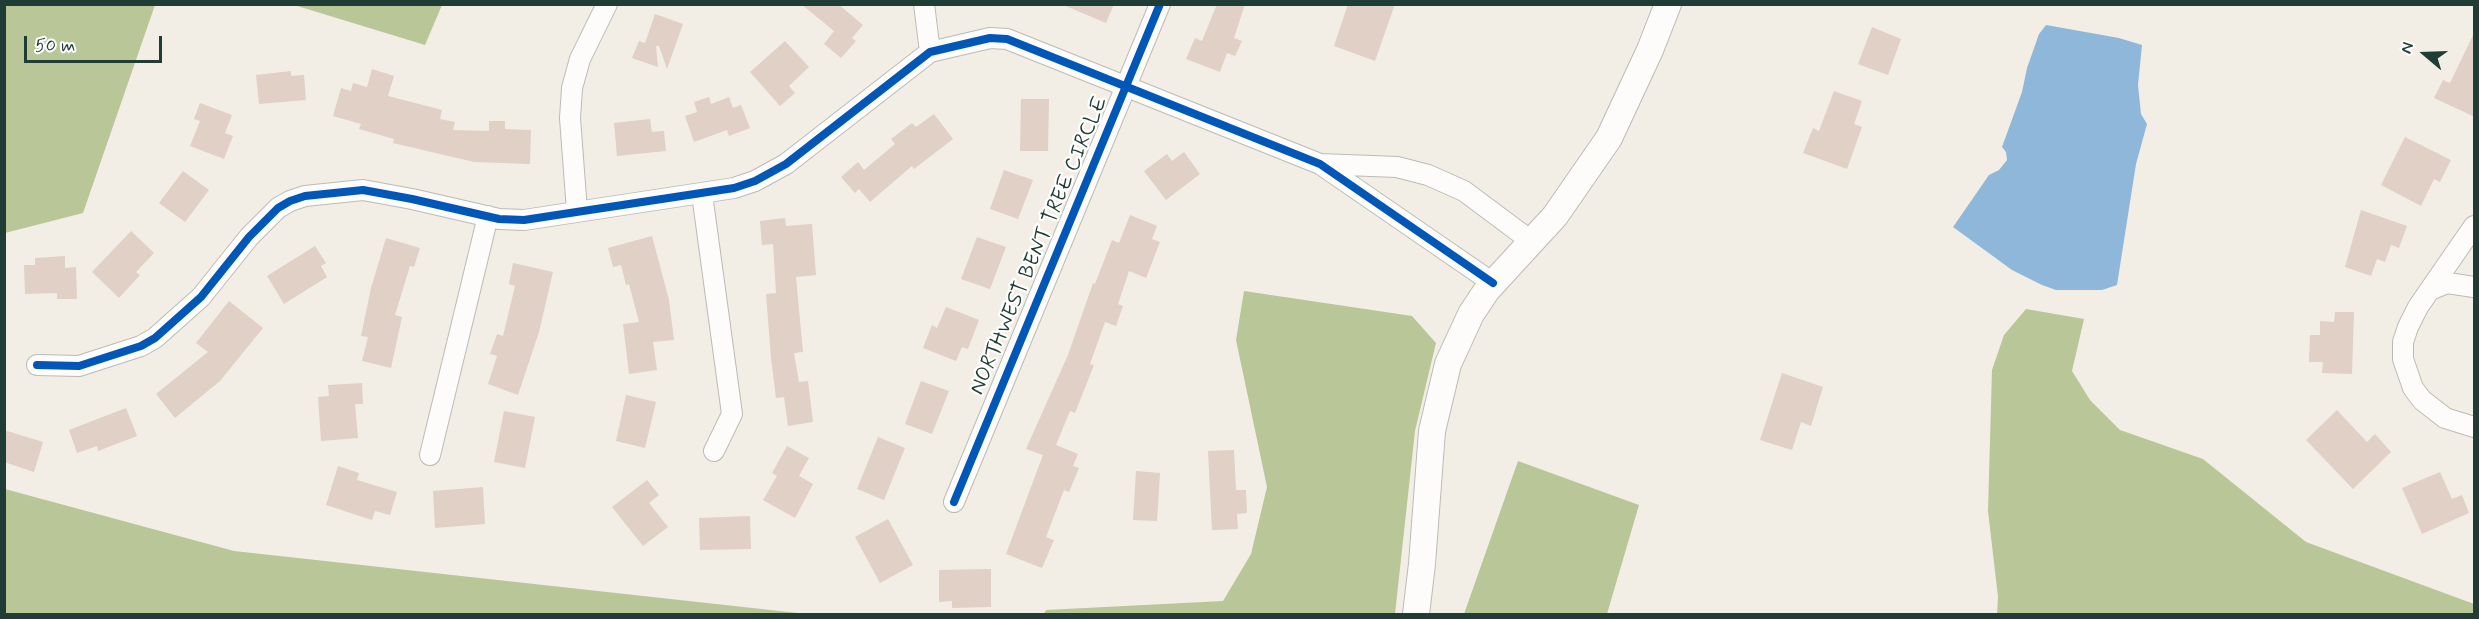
<!DOCTYPE html>
<html>
<head>
<meta charset="utf-8">
<style>
  body { margin:0 }
  #map { position:relative; width:2479px; height:619px; overflow:hidden; background:#f2eee5; font-family:Mynerve,sans-serif }
  canvas { display:block }
  .frame { position:absolute; inset:0; border:6px solid #1f3d34; pointer-events:none }
  .north { position:absolute; left:2395px; top:24px; width:60px; height:60px; -webkit-text-stroke:4px #fff; paint-order:stroke; rotate:289deg; font-size:16px; font-weight:700; line-height:24px; text-align:center; color:#1f3d34 }
  .north::after { content:''; display:block; margin:auto; width:21px; height:27px; background:#1f3d34; clip-path:polygon(50% 0,100% 100%,50% 72%,0 100%) }
  .scale { position:absolute; left:24px; top:36px; width:138px; height:27px; box-sizing:border-box; border:3px solid #1f3d34; border-top:0; padding-left:8px; font-size:18px; line-height:21px; white-space:nowrap; color:#1f3d34; -webkit-text-stroke:4px #fff; paint-order:stroke }
</style>
</head>
<body>
<div id="map">
<canvas width="2479" height="619"></canvas>
<div class="frame"></div>
<div class="north">N</div>
<div class="scale">50 m</div>
</div>
<script>
const ctx = document.querySelector('canvas').getContext('2d');
ctx.lineJoin = 'round';
function paint(path, color) {
  ctx.fillStyle = color;
  ctx.fill(path, 'evenodd');
}
function shape(rows) {
  const path = new Path2D();
  for (const r of rows) {
    path.moveTo(r[0], r[1]);
    for (let i = 2; i < r.length; i += 2) path.lineTo(r[i], r[i + 1]);
  }
  return path;
}
function stroke(path, color, width, dash) {
  ctx.strokeStyle = color;
  ctx.lineWidth = width;
  ctx.lineCap = dash ? 'butt' : 'round';
  ctx.setLineDash(dash || []);
  ctx.stroke(path);
}
function drawText(font, color, halo, rows, align = 'center') {
  ctx.font = font + ' Mynerve,sans-serif';
  ctx.lineWidth = 4.5;
  ctx.setLineDash([]);
  ctx.textBaseline = 'middle';
  ctx.strokeStyle = halo;
  ctx.fillStyle = color;
  for (const [text, x, y, turn = 0] of rows) {
    ctx.save();
    ctx.translate(x, y);
    ctx.rotate((+turn || 0) * Math.PI / 180);
    ctx.textAlign = isNaN(turn) ? turn : align;
    if (halo) ctx.strokeText(text, 0, 0);
    ctx.fillText(text, 0, 0);
    ctx.restore();
  }
}
const forest = shape([
  [5,4,155,5,83,213,5,233],
  [294,5,442,5,425,45],
  [1244,291,1412,316,1436,343,1415,431,1395,614,1044,614,1046,610,1223,601,1251,554,1267,487,1236,340],
  [2026,309,2084,319,2072,371,2090,400,2120,430,2203,459,2306,542,2474,604,2474,614,1997,614,1998,597,1988,511,1992,370,2004,335],
  [1518,461,1639,505,1607,614,1464,614],
  [5,489,234,551,807,614,5,614]
]);
const water = shape([
  [2046,25,2119,38,2142,45,2138,85,2141,114,2147,124,2136,164,2117,285,2102,290,2056,290,2042,285,2012,270,1953,227,1989,175,1999,170,2007,160,2006,152,2002,147,2022,92,2027,68,2039,34]
]);
const building = shape([
  [801,4,838,4,863,25,852,38,856,41,841,58,824,44,834,31],
  [1061,4,1114,4,1106,23],
  [1217,4,1245,4,1234,38,1242,41,1235,56,1227,53,1220,72,1186,59,1195,38,1202,41],
  [1348,4,1395,4,1375,61,1334,46],
  [655,14,683,24,667,69,659,46,656,46,658,67,632,58,639,41,645,43],
  [1872,27,1901,39,1888,75,1858,64],
  [2475,31,2475,117,2434,98,2443,80,2450,83],
  [785,41,809,67,789,86,795,93,780,106,750,72],
  [372,69,394,76,388,96,442,110,440,119,455,122,453,130,489,131,489,121,505,121,505,129,531,130,530,164,474,162,393,143,394,139,359,129,361,124,333,116,341,88,351,91,353,83,367,87],
  [291,71,291,76,304,75,306,100,259,104,256,75],
  [1834,91,1862,101,1854,124,1862,127,1847,169,1803,153,1813,128,1819,131],
  [709,97,711,104,729,97,733,108,741,105,750,128,729,136,727,130,694,142,685,116,697,112,694,102],
  [1021,99,1049,99,1048,151,1020,151],
  [200,103,232,115,225,133,233,136,224,159,190,146,200,121,194,119],
  [934,114,953,139,914,169,912,166,870,202,859,189,855,193,841,177,858,162,864,170,895,144,891,139,912,123,916,127],
  [650,119,652,132,664,131,666,151,617,156,614,123],
  [2405,137,2451,160,2440,182,2434,179,2421,206,2381,185],
  [1184,152,1200,174,1166,200,1144,171,1167,154,1172,161],
  [1004,170,1033,180,1018,219,990,209],
  [183,171,209,190,185,222,159,203],
  [2361,210,2407,226,2399,248,2391,245,2385,262,2377,259,2371,276,2345,267],
  [1130,215,1157,226,1152,239,1160,242,1146,278,1129,271,1118,304,1123,306,1116,326,1105,322,1090,364,1094,365,1075,413,1070,411,1056,445,1078,454,1073,466,1079,468,1069,492,1064,490,1046,537,1054,540,1042,568,1006,554,1043,455,1026,449,1068,355,1093,283,1095,284,1112,240,1119,243],
  [785,218,786,226,812,224,816,275,796,277,803,352,794,353,799,382,808,381,813,422,788,426,784,397,776,398,771,358,766,294,776,293,773,244,762,245,760,221],
  [131,231,154,253,136,272,140,275,119,298,92,272],
  [652,236,669,300,674,340,653,342,657,370,629,374,623,324,639,322,629,284,626,285,621,265,613,267,608,248],
  [977,237,1006,247,990,289,961,279],
  [386,238,420,248,414,267,410,266,395,315,402,317,391,368,362,361,368,337,361,336,371,288],
  [315,246,326,263,321,266,327,277,284,304,267,276],
  [65,256,65,268,76,267,77,299,57,299,57,293,25,294,24,265,35,265,35,258],
  [513,263,553,272,539,332,518,395,488,384,497,356,490,354,497,334,503,336,515,286,509,284],
  [229,301,263,328,220,381,175,418,156,394,208,352,196,343],
  [946,307,979,320,968,349,962,347,956,361,923,348,932,325,937,328],
  [2335,312,2354,312,2352,374,2322,373,2323,362,2309,362,2310,335,2320,335,2320,321,2334,322],
  [1782,373,1823,387,1811,426,1801,422,1792,450,1760,440],
  [921,381,949,391,932,434,905,424],
  [362,383,363,404,355,404,358,438,321,441,318,397,329,396,328,385],
  [626,395,656,402,645,448,616,441],
  [126,408,137,436,98,451,97,446,77,453,69,430],
  [2337,410,2367,442,2375,434,2391,452,2353,489,2306,440],
  [504,411,535,417,525,468,494,462],
  [4,430,43,442,34,472,4,462],
  [878,437,905,448,884,500,857,489],
  [787,446,809,458,799,476,813,484,795,518,763,500,777,476,772,473],
  [1234,450,1236,490,1246,490,1247,513,1237,514,1238,529,1212,530,1208,451],
  [338,466,359,473,357,480,397,492,390,515,375,511,372,520,326,505],
  [1136,471,1160,473,1157,521,1133,520],
  [2440,472,2452,499,2462,495,2469,513,2422,534,2402,488],
  [647,480,659,495,649,503,668,527,643,546,612,507],
  [483,487,485,524,435,528,433,491],
  [750,516,751,549,700,550,699,518],
  [888,519,913,565,880,583,855,537],
  [991,569,991,607,952,608,952,601,939,602,939,570]
]);
const minor = shape([
  [924,4,930,52],
  [1320,164,1397,167,1428,175,1464,191,1531,241],
  [702,194,732,414,714,451],
  [577,211,570,118,572,88,580,59,607,4],
  [2474,226,2418,307,2408,327,2403,342,2403,359,2413,388,2422,400,2445,418,2474,427],
  [2430,290,2447,283,2474,287],
  [37,365,79,366,141,346,155,338,201,297,249,237,278,208,290,201,305,196,363,190,412,199,499,219,524,220,734,188,755,181,786,164,930,52,990,38,1007,39,1320,164,1493,283],
  [430,455,488,216],
  [954,502,1160,4]
]);
const major = shape([
  [1416,614,1422,564,1432,431,1448,364,1471,314,1487,290,1555,216,1609,138,1650,50,1668,4]
]);
const cycleway = shape([
  [37,365,79,366,141,346,155,338,201,297,249,237,278,208,290,201,305,196,363,190,412,199,499,219,524,220,734,188,755,181,786,164,930,52,990,38,1007,39,1320,164,1493,283],
  [954,502,1160,4]
]);
const streetNames = [
  ["NORTHWEST BENT TREE CIRCLE",1040,246,-67]
];
paint(forest, '#b9c698');
paint(water, '#8fb7da');
paint(building, '#e0d0c6');
stroke(minor, '#bbbbb5', 22);
stroke(major, '#bbbbb5', 28);
stroke(minor, '#fdfcfb', 20);
stroke(major, '#fdfcfb', 26);
stroke(cycleway, '#0057b8', 8);
drawText('21px', '#1f3d34', '#fff', streetNames);
</script>
</body>
</html>
